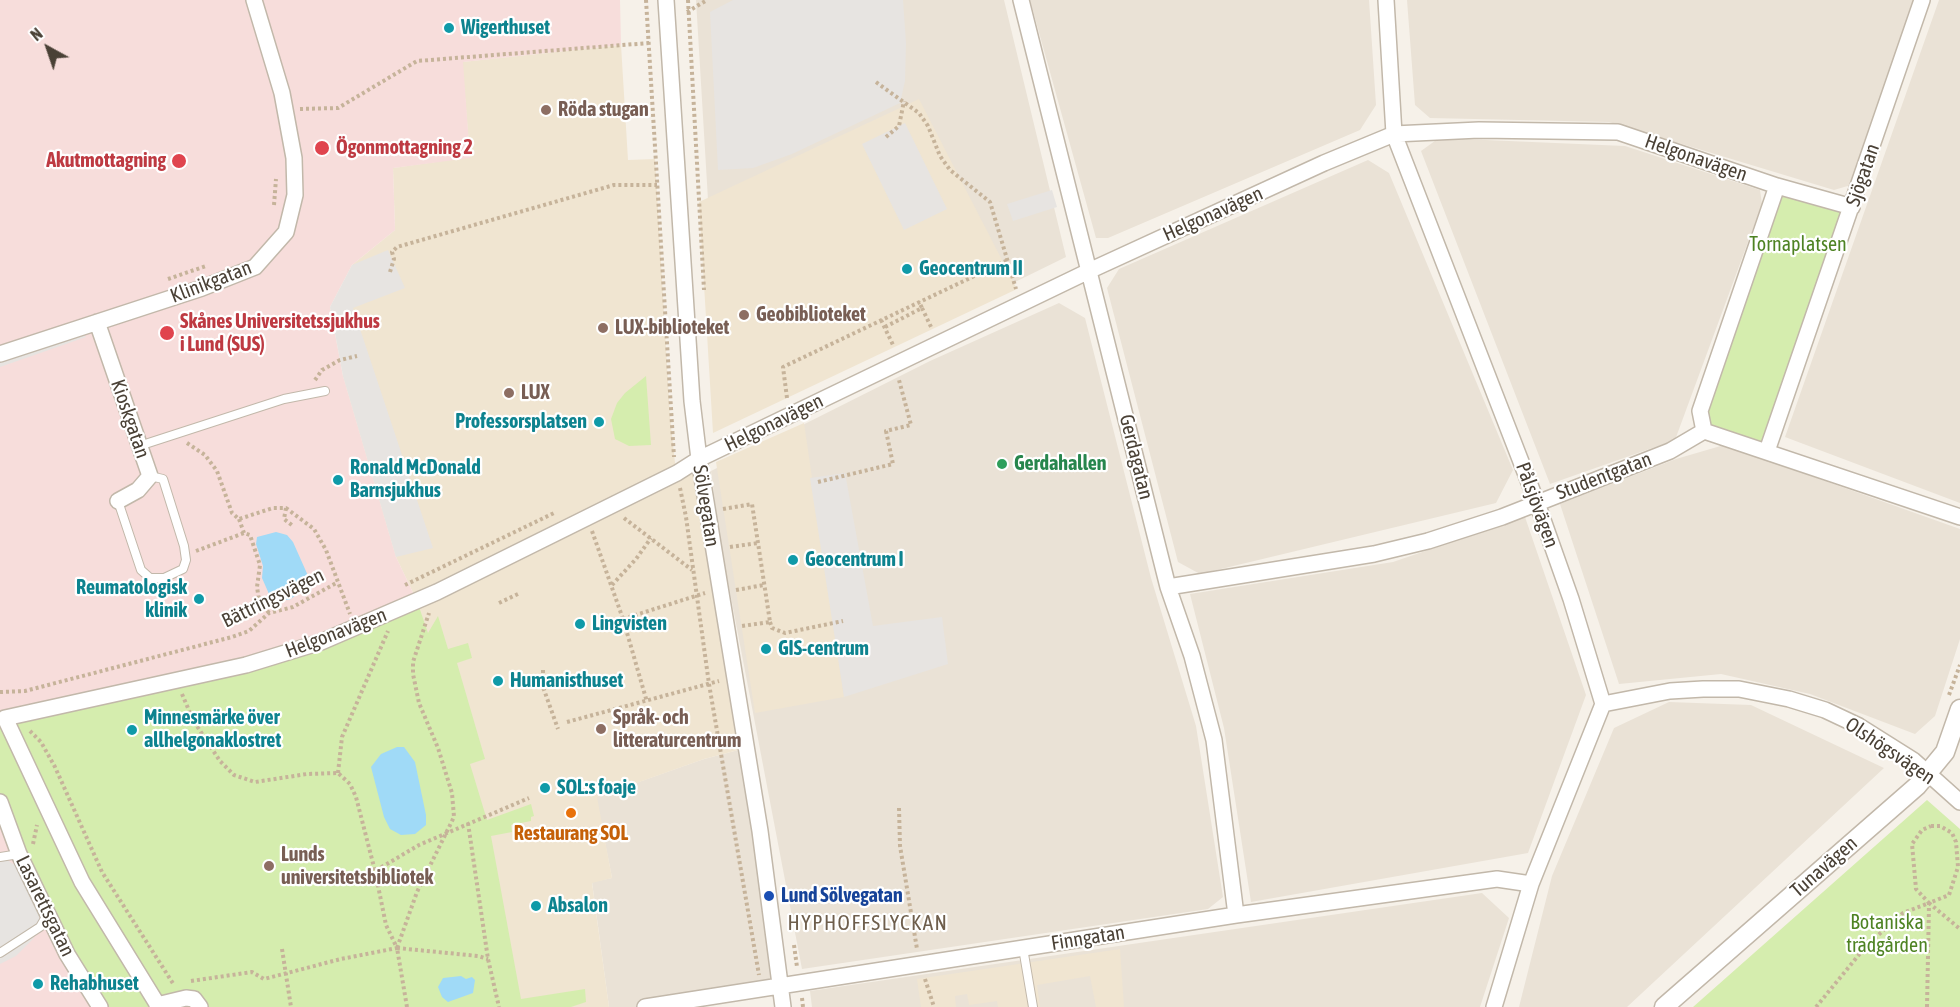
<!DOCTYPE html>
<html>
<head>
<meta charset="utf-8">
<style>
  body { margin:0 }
  #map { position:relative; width:1960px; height:1007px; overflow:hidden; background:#f6f1e9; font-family:"Asap Condensed",sans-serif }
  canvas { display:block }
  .north { position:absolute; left:18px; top:18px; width:60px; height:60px; -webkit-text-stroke:4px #fff; paint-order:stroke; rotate:320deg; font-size:16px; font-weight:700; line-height:24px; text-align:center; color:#4a4136 }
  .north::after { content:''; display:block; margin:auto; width:21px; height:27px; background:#4a4136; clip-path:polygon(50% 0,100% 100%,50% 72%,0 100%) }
</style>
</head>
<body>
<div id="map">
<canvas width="1960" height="1007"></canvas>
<div class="north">N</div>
</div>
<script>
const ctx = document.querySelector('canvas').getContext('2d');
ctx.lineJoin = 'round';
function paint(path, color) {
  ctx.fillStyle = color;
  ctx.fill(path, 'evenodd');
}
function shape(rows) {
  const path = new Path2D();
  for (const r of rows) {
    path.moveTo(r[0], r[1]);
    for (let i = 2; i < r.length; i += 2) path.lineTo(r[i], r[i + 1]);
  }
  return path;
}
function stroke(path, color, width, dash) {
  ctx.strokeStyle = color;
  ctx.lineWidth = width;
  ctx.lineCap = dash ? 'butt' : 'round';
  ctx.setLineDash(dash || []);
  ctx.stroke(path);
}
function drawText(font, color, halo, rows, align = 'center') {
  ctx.font = font + ' "Asap Condensed",sans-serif';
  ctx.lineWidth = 4.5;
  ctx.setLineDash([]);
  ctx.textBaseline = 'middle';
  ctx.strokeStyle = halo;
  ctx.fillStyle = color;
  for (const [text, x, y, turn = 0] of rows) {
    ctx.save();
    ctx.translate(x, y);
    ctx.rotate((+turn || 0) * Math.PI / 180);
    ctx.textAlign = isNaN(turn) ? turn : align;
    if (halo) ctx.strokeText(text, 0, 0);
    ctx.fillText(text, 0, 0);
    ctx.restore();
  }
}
const residential = shape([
  [696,0,1004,0,1066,257,752,411,719,383],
  [1030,0,1369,0,1376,105,1360,130,1108,238,1096,238],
  [1407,0,1913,0,1851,185,1834,190,1609,122,1430,118,1415,105],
  [1939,0,1960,0,1960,503,1785,437],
  [1439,138,1625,146,1760,190,1762,204,1675,440,1550,484,1421,151],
  [1368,160,1389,173,1513,470,1496,503,1200,574,1178,562,1107,288,1119,269],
  [1059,303,1085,318,1151,578,1196,726,1223,897,1208,909,802,969,720,540,711,471,930,361],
  [1724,445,1960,529,1960,639,1935,716,1915,734,1810,694,1721,674,1619,684,1560,504,1676,459],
  [1525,517,1586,695,1528,853,1251,902,1224,728,1190,594,1393,562],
  [1669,702,1751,705,1884,768,1627,1007,1519,1007,1552,876,1614,728],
  [746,748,780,985,646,1007,609,1007,592,882,612,878,596,797,704,759],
  [1482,893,1509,918,1480,1007,812,1007,810,991]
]);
const education = shape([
  [621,45,628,160,655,159,670,417,676,472,699,459,746,748,704,759,597,797,612,878,592,883,609,1007,511,1007,417,601,396,557,343,376,352,265,395,230,393,168,470,157,462,62],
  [919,99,1017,289,713,433,699,202],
  [804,423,844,697,755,713,716,462],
  [1120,949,1124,1007,1096,1007,1090,976,1037,985,1040,1007,998,1007,997,1001,969,1005,967,994,955,996,956,1007,921,1007,917,979]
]);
const medical = shape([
  [0,0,620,0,621,45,463,62,470,158,393,168,395,230,352,265,330,307,343,376,396,557,417,601,321,642,0,717],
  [0,802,100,1007,0,1007]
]);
const green = shape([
  [1777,186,1852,207,1767,451,1714,435,1700,411],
  [646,376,651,445,629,446,615,439,611,419,617,403,625,393],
  [417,601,428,633,438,616,448,649,468,643,472,658,457,663,485,759,470,764,487,820,531,804,534,816,531,817,531,821,511,825,512,832,491,836,521,999,585,989,586,1002,571,1007,100,1007,0,802,0,717,246,665],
  [1927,800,1960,829,1960,1007,1693,1007]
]);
const parking = shape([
  [733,0,903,0,906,43,905,81,900,103,792,154,753,168,718,170,710,12],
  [905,123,947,209,904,230,862,144],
  [1052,190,1057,207,1013,221,1007,204],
  [388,250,405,288,353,308,433,548,396,557,343,376,330,307,352,265],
  [84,335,86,337,0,367,0,362],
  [845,473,873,626,942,617,948,664,844,697,810,478],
  [0,855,16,866,26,878,40,911,38,931,33,939,16,956,0,964]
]);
const water = shape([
  [276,532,287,535,293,542,309,578,308,587,289,600,278,599,269,594,262,578,263,566,256,544,257,537],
  [397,747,404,747,415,762,426,815,426,825,415,834,401,835,390,829,384,817,371,767,381,754],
  [461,976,466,979,472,977,475,980,473,993,448,1002,442,997,438,987,443,978]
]);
const path = shape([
  [646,0,674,457],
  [688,0,704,290],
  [687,12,707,0],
  [876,82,919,113,928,126,940,156,950,170,990,202,1016,289],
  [300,109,338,108,417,61,649,43],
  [886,137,899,126,904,101],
  [274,205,276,179],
  [390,272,394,259,392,252,397,247,614,185,657,185],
  [168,279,206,266],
  [922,308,932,329],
  [881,320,894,347],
  [885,327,922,308,919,302],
  [315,380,322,370,340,360,357,356],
  [787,398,783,367,1008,260],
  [187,443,205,455,217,471,232,513,239,519,273,508,286,508,314,529,326,550,350,614],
  [818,482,893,464,886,431,911,425,899,380],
  [680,488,686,517,709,684,759,975],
  [286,508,284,519,293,526],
  [723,509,752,504,758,543,770,622,742,626],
  [624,518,692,570],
  [239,519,244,533],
  [592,531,623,619,647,702],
  [730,547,758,543],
  [196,551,244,533,250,535,260,565,257,587,259,600,269,613],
  [405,585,554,513],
  [612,585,636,559,651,538],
  [736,590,764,585],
  [499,603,520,593],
  [623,619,705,593],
  [770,622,772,628,785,633,843,621],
  [543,670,543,687,558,729],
  [0,692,25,691,232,637,249,631,269,613,293,607,338,582],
  [182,694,193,720,220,761,234,775,255,782,307,774,338,773,350,784,356,797,375,871],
  [1949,695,1960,665],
  [567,722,719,681],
  [30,731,41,742,55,767,102,872,174,985],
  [338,773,342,737,388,631],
  [899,808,900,846,917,949],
  [468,823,488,959,499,1007],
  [1931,826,1940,826,1952,833,1956,842,1958,867,1949,895,1929,903,1916,889,1912,844,1922,830,1931,826],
  [33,844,37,825],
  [794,945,797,967],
  [397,948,478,956,488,959],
  [282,949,291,1007],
  [925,979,934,1007],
  [191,981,252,972,264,979,341,959,397,948,386,925,375,871,419,845,529,798],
  [802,998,803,1007],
  [407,1007,397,948,417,892,454,817,452,793,438,748,419,703,413,674,413,662,429,613],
  [1816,1007,1867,945,1903,913,1929,903,1960,929],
  [1927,1007,1929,904]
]);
const service = shape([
  [139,446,284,399,325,391],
  [118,501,141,570,150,578,164,578,183,569,186,560,184,546,163,479,150,476],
  [0,857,19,854],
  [1023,948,1033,1007],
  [0,953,40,927,47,915]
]);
const minor = shape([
  [666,0,692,401,699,459,760,831,783,1007],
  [1021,0,1168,587,1192,656,1214,740,1236,915],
  [1386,0,1394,134,1537,503,1571,599,1603,704,1531,884,1494,1007],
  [97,322,150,476,138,490,118,501],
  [0,354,202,288,255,267,286,232,295,195,294,158,282,93,254,0],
  [1704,431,1700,411,1777,186],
  [1767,451,1922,0],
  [1168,587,1374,554,1428,541,1502,517,1670,451,1704,431,1960,517],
  [1603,704,1670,691,1703,689,1739,689,1789,699,1825,710,1859,726,1913,760,1960,802],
  [0,802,19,854,67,954,100,1007],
  [157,1005,186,998,194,999,200,1007],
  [159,1007,82,882,5,718,246,665,321,642,437,592,677,473,699,459,1091,270,1324,163,1394,134,1479,130,1618,132,1777,186,1852,207],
  [645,1007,1236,915,1497,879,1531,884]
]);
const tertiary = shape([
  [1664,1007,1917,786,1945,752,1960,709]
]);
const markers = [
  [449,28,6,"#0f9aa8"],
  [546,110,6,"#8d6e63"],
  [322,148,8,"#e0444e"],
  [179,161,8,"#e0444e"],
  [907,269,6,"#0f9aa8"],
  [744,315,6,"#8d6e63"],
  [603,328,6,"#8d6e63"],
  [167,333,8,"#e0444e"],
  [509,393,6,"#8d6e63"],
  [599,422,6,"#0f9aa8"],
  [1002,464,6,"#2e9e5b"],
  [338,480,6,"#0f9aa8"],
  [793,560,6,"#0f9aa8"],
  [199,599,6,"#0f9aa8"],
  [580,624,6,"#0f9aa8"],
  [766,649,6,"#0f9aa8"],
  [498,681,6,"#0f9aa8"],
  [601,729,6,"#8d6e63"],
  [132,730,6,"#0f9aa8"],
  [545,788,6,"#0f9aa8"],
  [571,813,6,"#e8710a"],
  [269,866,6,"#8d6e63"],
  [769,896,6,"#1a4fb4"],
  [536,906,6,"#0f9aa8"],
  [38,984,6,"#0f9aa8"]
];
const cultureNames = [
  ["Wigerthuset",461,28],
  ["Geocentrum II",919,269],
  ["Professorsplatsen",587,422,"right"],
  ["Ronald McDonald",350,468],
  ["Barnsjukhus",350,491],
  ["Geocentrum I",805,560],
  ["Reumatologisk",187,588,"right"],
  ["klinik",187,611,"right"],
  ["Lingvisten",592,624],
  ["GIS-centrum",778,649],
  ["Humanisthuset",510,681],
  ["Minnesmärke över",144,718],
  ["allhelgonaklostret",144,741],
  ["SOL:s foaje",557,788],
  ["Absalon",548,906],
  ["Rehabhuset",50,984]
];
const educationNames = [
  ["Röda stugan",558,110],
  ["Geobiblioteket",756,315],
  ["LUX-biblioteket",615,328],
  ["LUX",521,393],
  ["Språk- och",613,718],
  ["litteraturcentrum",613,741],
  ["Lunds",281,855],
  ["universitetsbibliotek",281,878]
];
const healthNames = [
  ["Ögonmottagning 2",336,148],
  ["Akutmottagning",166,161,"right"],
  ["Skånes Universitetssjukhus",180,322],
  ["i Lund (SUS)",180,345]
];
const streetNames = [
  ["Helgonavägen",1696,158,19],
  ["Sjögatan",1863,175,-71],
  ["Helgonavägen",1213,214,-24],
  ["Klinikgatan",211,282,-21],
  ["Kioskgatan",130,419,71],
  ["Helgonavägen",774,423,-26],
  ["Gerdagatan",1136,457,76],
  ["Studentgatan",1604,476,-21],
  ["Pålsjövägen",1537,505,70],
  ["Sölvegatan",706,506,81],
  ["Bättringsvägen",273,598,-26],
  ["Helgonavägen",336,633,-21],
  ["Olshögsvägen",1890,751,34],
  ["Tunavägen",1824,867,-41],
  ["Lasarettsgatan",45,906,64],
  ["Finngatan",1088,938,-9]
];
const parkNames = [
  ["Tornaplatsen",1798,245],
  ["Botaniska",1887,923],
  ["trädgården",1887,946]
];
const leisureNames = [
  ["Gerdahallen",1014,464]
];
const foodNames = [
  ["Restaurang SOL",571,834]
];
const transitNames = [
  ["Lund Sölvegatan",781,896]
];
const neighbourhoodNames = [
  ["HYPHOFFSLYCKAN",868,923]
];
paint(residential, '#eae2d6');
paint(education, '#f0e5d1');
paint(medical, '#f7dddb');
paint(green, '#d5edae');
paint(parking, '#e7e4e1');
paint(water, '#a0daf7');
stroke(service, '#c2b8aa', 10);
stroke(minor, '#c2b8aa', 18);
stroke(tertiary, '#c2b8aa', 21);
stroke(path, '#c6b39a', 4, [3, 3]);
stroke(service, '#fff', 8);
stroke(minor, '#fff', 15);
stroke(tertiary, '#fff', 18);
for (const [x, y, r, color] of markers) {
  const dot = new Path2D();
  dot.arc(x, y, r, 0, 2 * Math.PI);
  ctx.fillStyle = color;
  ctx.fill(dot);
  stroke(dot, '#fff', 2);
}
drawText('bold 20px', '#0d838f', '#fff', cultureNames, 'left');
drawText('bold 20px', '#785e54', '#fff', educationNames, 'left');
drawText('bold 20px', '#be3a42', '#fff', healthNames, 'left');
drawText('20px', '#4a4136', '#fff', streetNames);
drawText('20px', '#4e8323', '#fff', parkNames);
drawText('bold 20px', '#27864d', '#fff', leisureNames, 'left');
drawText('bold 20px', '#c56008', '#fff', foodNames);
drawText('bold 20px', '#164399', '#fff', transitNames, 'left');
ctx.letterSpacing = '1.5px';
drawText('21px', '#6e5e4c', '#fff', neighbourhoodNames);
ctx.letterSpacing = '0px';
</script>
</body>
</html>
